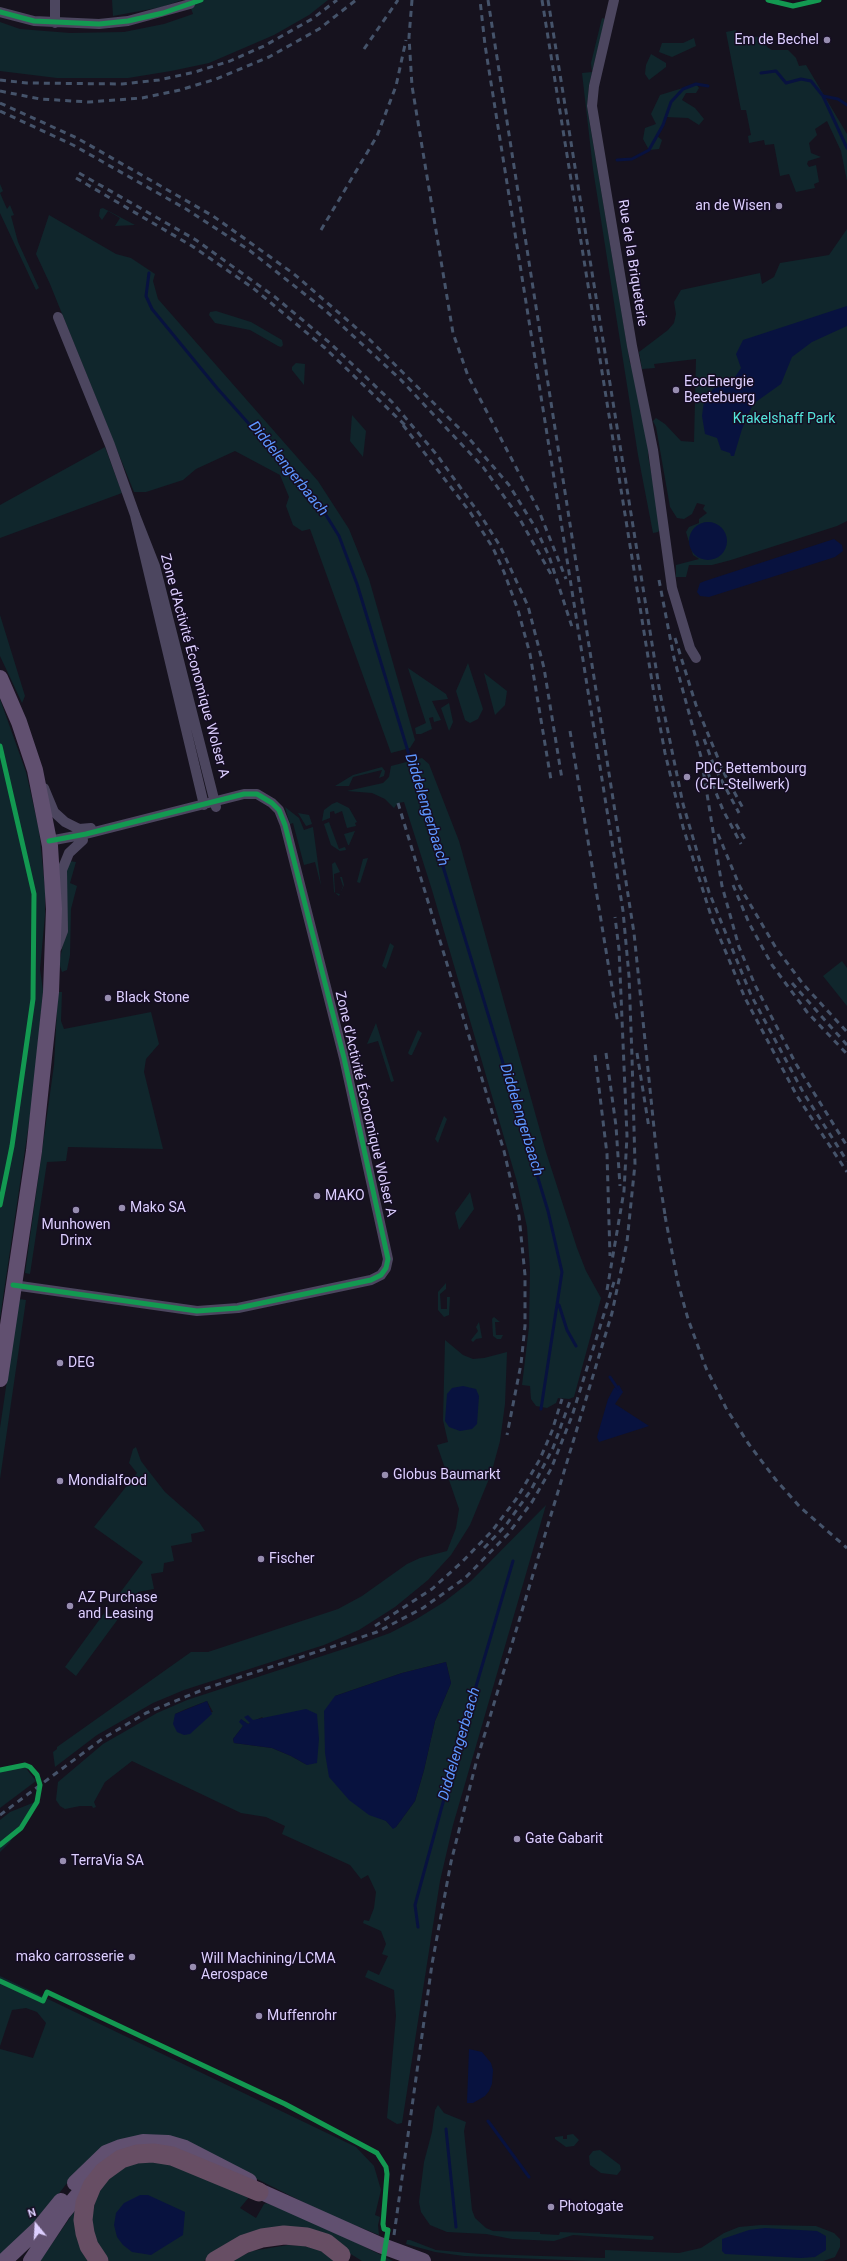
<!DOCTYPE html>
<html>
<head>
<meta charset="utf-8">
<style>
  body { margin:0 }
  #map { position:relative; width:847px; height:2261px; overflow:hidden; background:#16121e; font-family:Roboto,sans-serif }
  canvas { display:block }
  .north { position:absolute; left:16px; top:2205px; width:40px; height:40px; -webkit-text-stroke:3px #150d23; paint-order:stroke; rotate:342deg; font-size:11px; font-weight:700; line-height:16px; text-align:center; color:#ddcfff }
  .north::after { content:''; display:block; margin:auto; width:14px; height:18px; background:#ddcfff; clip-path:polygon(50% 0,100% 100%,50% 72%,0 100%) }
</style>
</head>
<body>
<div id="map">
<canvas width="847" height="2261"></canvas>
<div class="north">N</div>
</div>
<script>
const ctx = document.querySelector('canvas').getContext('2d');
ctx.lineJoin = 'round';
function paint(path, color) {
  ctx.fillStyle = color;
  ctx.fill(path, 'evenodd');
}
function shape(rows) {
  const path = new Path2D();
  for (const r of rows) {
    if (r.length === 3) {
      path.moveTo(r[0] + r[2], r[1]);
      path.arc(r[0], r[1], r[2], 0, 2 * Math.PI);
      continue;
    }
    path.moveTo(r[0], r[1]);
    for (let i = 2; i < r.length; i += 2) path.lineTo(r[i], r[i + 1]);
  }
  return path;
}
function stroke(path, color, width, dash) {
  ctx.strokeStyle = color;
  ctx.lineWidth = width;
  ctx.lineCap = dash ? 'butt' : 'round';
  ctx.setLineDash(dash || []);
  ctx.stroke(path);
}
function drawText(font, color, halo, rows, align = 'center') {
  ctx.font = font + ' Roboto,sans-serif';
  ctx.lineWidth = 3;
  ctx.setLineDash([]);
  ctx.textBaseline = 'middle';
  ctx.strokeStyle = halo;
  ctx.fillStyle = color;
  for (const [text, x, y, turn = 0] of rows) {
    ctx.save();
    ctx.translate(x, y);
    ctx.rotate((+turn || 0) * Math.PI / 180);
    ctx.textAlign = isNaN(turn) ? turn : align;
    if (halo) ctx.strokeText(text, 0, 0);
    ctx.fillText(text, 0, 0);
    ctx.restore();
  }
}
const green = shape([
  [112,0,182,0,162,7,113,16],
  [188,0,328,0,309,15,274,35,209,63,171,71,128,78,57,78,0,71,0,22,20,29,70,33,124,32,164,24,193,14],
  [602,18,605,19,589,85,587,107,630,363,632,367,649,451,648,455,661,528,658,532,653,533,638,455,593,169,582,73,592,72,591,63],
  [736,30,737,36,760,37,762,32,772,36,771,39,765,40,767,47,772,50,788,50,796,58,799,66,806,65,847,134,847,181,841,151,827,121,815,129,817,135,809,143,811,153,821,157,808,161,807,164,809,167,816,165,819,182,814,184,815,188,796,192,789,174,780,176,774,144,765,145,764,140,749,143,748,136,751,135,746,110,741,110,726,32],
  [694,38,696,46,672,57,659,52,662,43,683,43],
  [651,54,666,63,666,67,649,80,645,74,646,65],
  [696,84,699,88,696,93,686,93,682,100,695,108,704,119,699,125,688,118,666,117,657,136,662,140,659,149,649,150,643,139,645,128,656,124,651,114,660,95],
  [0,184,3,191,0,193,7,209,10,205,14,215,11,216,18,242,39,288,36,290,0,213],
  [103,208,135,225,115,226,120,218,108,211,102,220,99,216,100,209],
  [49,215,116,254,131,258,155,274,153,281,158,299,318,481,349,529,369,579,415,740,410,748,391,753,310,529,302,531,293,525,286,506,289,497,280,475,235,451,196,469,183,480,146,492,134,492,50,284,36,254],
  [847,229,847,521,837,526,731,560,712,565,689,565,686,577,676,577,676,565,699,559,693,555,686,532,689,527,699,523,699,519,707,513,703,509,705,505,697,503,692,514,684,519,677,518,670,507,656,427,653,421,656,418,665,424,681,441,694,442,696,359,654,364,655,368,642,369,639,352,668,330,674,323,676,314,674,302,681,290,760,273,762,284,774,277,780,263,829,255],
  [216,311,251,322,282,340,283,345,281,347,278,346,250,330,215,323,209,315,210,312],
  [296,363,305,364,304,385,292,370,292,367],
  [352,415,366,431,363,457,350,441],
  [105,447,122,493,0,538,0,505],
  [0,615,25,696,22,703,0,656],
  [468,663,483,709,478,719,470,723,465,720,456,691],
  [408,668,446,694,448,699,432,701,441,720,434,722,433,717,429,718,432,729,421,734,416,734,415,728,426,723],
  [484,673,507,691,505,705,495,715],
  [0,699,26,772,39,830,45,888,45,915,40,969,43,991,33,1096,0,1318],
  [449,703,453,722,449,731,441,708],
  [422,758,429,764,459,841,546,1152,577,1248,586,1271,601,1298,574,1397,569,1399,558,1398,556,1403,547,1408,536,1406,531,1399,530,1386,522,1385,529,1327,530,1270,527,1227,517,1182,432,890,404,802,398,803,394,808,385,799,372,793,347,791,383,783,389,777,391,766],
  [382,767,385,771,384,776,379,778,382,770,353,777,349,786,335,786,353,775],
  [337,802,349,808,357,822,355,823,356,826,347,828,342,811,335,814,334,811,330,812,330,818,322,821,324,810,332,804],
  [285,807,299,818,304,830,313,827,321,886,315,862,304,865,293,823,290,824],
  [298,813,309,815,312,824,306,826],
  [329,822,339,849,345,847,346,850,340,851,331,845,324,824],
  [355,831,349,845,348,845,344,834],
  [368,858,360,883,357,882,363,859],
  [69,861,76,862,70,883,77,886,71,909,70,955,67,970,62,972,59,963,66,931,65,872],
  [335,862,340,872,334,874,335,893,340,894,343,886,340,877,342,877,344,885,339,896,334,892,332,864],
  [390,943,394,946,386,969,382,966],
  [842,961,847,968,847,1006,823,976],
  [58,992,62,992,61,1021,64,1029,151,1012,159,1044,146,1059,144,1072,163,1149,68,1147,66,1161,47,1162,30,1274,25,1273,54,1065],
  [376,1023,394,1081,391,1082,378,1041,367,1044],
  [418,1030,422,1033,412,1055,410,1055,408,1053],
  [444,1116,447,1119,438,1143,435,1139],
  [470,1192,474,1209,459,1230,455,1213],
  [446,1283,446,1289,440,1294,441,1309,447,1309,447,1297,450,1297,449,1315,444,1317,438,1310,438,1292],
  [19,1299,26,1300,0,1479,0,1428],
  [494,1317,500,1322,495,1322,496,1335,503,1335,501,1339,497,1339,493,1336,492,1319],
  [479,1322,482,1338,476,1339,473,1342,471,1340,478,1331,476,1327],
  [445,1340,463,1355,473,1359,484,1358,507,1352,505,1404,500,1441,491,1474,470,1525,451,1555,428,1580,395,1607,359,1630,324,1645,184,1690,153,1703,97,1735,55,1767,53,1752,57,1749,57,1747,191,1652,208,1652,338,1609,362,1596,407,1564,420,1558,447,1551,456,1528,459,1509,437,1445,448,1442,443,1420],
  [136,1447,141,1461,147,1469,165,1492,199,1522,205,1531,191,1534,192,1542,171,1546,174,1561,164,1563,163,1572,151,1574,154,1589,138,1592,136,1600,129,1601,117,1597,143,1562,94,1527,137,1473,129,1463,133,1449],
  [546,1505,453,1825,440,1881,402,2123,397,2124,387,2118,396,2016,394,1990,365,1977,368,1970,379,1975,388,1956,382,1954,386,1944,381,1931,363,1923,364,1920,369,1921,374,1908,376,1892,368,1875,361,1879,350,1865,282,1834,285,1826,266,1817,241,1813,132,1761,105,1782,94,1802,96,1807,93,1808,92,1806,80,1806,65,1809,60,1806,56,1800,58,1782,103,1744,157,1713,187,1700,362,1643,390,1633,415,1620,444,1602,471,1581],
  [446,1662,451,1683,435,1721,424,1770,415,1801,396,1827,393,1828,386,1821,335,1696,402,1673],
  [207,1701,213,1712,175,1714,186,1709],
  [262,1717,307,1765,291,1756,272,1748,234,1743,233,1739,243,1726,241,1719,248,1724],
  [105,1612,118,1619,76,1676,65,1667],
  [25,1767,36,1781,0,1808,0,1772],
  [35,1802,10,1842,0,1852,0,1820,10,1812],
  [0,1976,356,2147,374,2166,381,2190,375,2215,380,2217,378,2225,379,2235,327,2214,189,2145,71,2178,32,2228,0,2259,0,2049,33,2058,46,2023,37,2012,26,2008,12,2010,0,2046],
  [438,2105,444,2113,466,2122,464,2131,472,2210,475,2218,486,2228,493,2231,540,2232,540,2234,559,2235,560,2232,653,2236,654,2238,652,2240,573,2235,554,2241,512,2239,486,2234,447,2232,430,2225,421,2212,419,2202,424,2162,432,2132,435,2110],
  [573,2134,579,2140,574,2146,566,2147,555,2139,555,2137,563,2136,563,2139,567,2139,567,2135],
  [600,2150,620,2165,621,2170,617,2175,601,2173,590,2165,589,2156,593,2151],
  [149,2160,172,2163,250,2196,240,2208,256,2218,264,2204,267,2203,321,2225,393,2261,362,2261,325,2238,225,2247,204,2261,109,2261,94,2240,91,2223,97,2193,110,2176,127,2164],
  [78,2206,94,2261,40,2261],
  [761,2225,816,2226,834,2233,840,2239,840,2247,835,2257,823,2261,590,2261,464,2256,435,2252,406,2244,407,2240,410,2240,436,2250,480,2254,605,2258,605,2250,679,2253,701,2248,724,2233,739,2227],
  [288,2245,304,2246,323,2250,344,2261,231,2261,252,2251]
]);
const water = shape([
  [847,306,847,326,812,342,792,357,781,384,753,404,742,429,734,456,731,456,730,453,721,450,717,438,705,434,702,416,704,401,713,389,733,380,741,368,736,354,743,340],
  [708,541,19],
  [834,539,842,545,843,551,835,557,709,597,700,596,697,592,700,583,705,581],
  [619,1385,623,1392,615,1404,649,1426,599,1442,597,1437,608,1399,614,1388],
  [463,1386,476,1389,479,1396,477,1424,472,1429,460,1431,449,1427,445,1421,447,1394,452,1388],
  [446,1662,451,1683,435,1721,424,1770,415,1801,396,1827,393,1829,386,1821,369,1815,349,1800,329,1777,325,1753,324,1711,335,1696,402,1673],
  [207,1701,212,1714,190,1734,184,1735,177,1732,173,1724,175,1714],
  [306,1709,317,1714,319,1739,317,1763,307,1765,291,1756,272,1748,234,1743,233,1739,243,1726,239,1722,241,1719,248,1724,250,1723,244,1717,248,1715,253,1720],
  [469,2049,482,2052,491,2063,493,2070,492,2084,489,2091,485,2096,473,2103,467,2103],
  [140,2195,148,2195,185,2212,183,2235,151,2255,132,2252,123,2245,117,2237,114,2225,116,2213,124,2203],
  [765,2228,817,2231,826,2236,826,2250,815,2257,801,2258,725,2254,722,2251,722,2239,749,2230]
]);
const stream = shape([
  [761,73,776,71,786,83,801,79,811,81,823,96,838,99,847,105],
  [823,96,847,148],
  [617,160,632,159,649,150,663,125,671,102,683,89,696,84,708,86],
  [149,273,146,296,152,309,217,388,316,499,339,536,357,584,548,1211,562,1272,541,1409],
  [559,1305,567,1330,576,1346],
  [610,1377,618,1389],
  [418,1927,415,1905,459,1744,513,1561],
  [488,2121,529,2177],
  [446,2129,456,2227]
]);
const minor = shape([
  [614,0,594,86,592,106,632,346,653,450,672,588,690,648,696,658],
  [0,12,34,21,99,24,128,21,190,4],
  [55,23,55,0],
  [58,317,110,445,135,515],
  [44,788,54,812,65,822,79,829,91,828],
  [204,805,135,515,155,566,216,807],
  [57,947,63,931,62,870,69,853,83,840],
  [13,1285,197,1311,238,1308,371,1280,381,1275,386,1268,388,1259,344,1058,285,825,279,810,272,803,257,794,244,794,86,834,49,841]
]);
const primary = shape([
  [0,678,19,722,35,770,50,846,54,909,51,992,34,1151,0,1379],
  [75,2183,106,2153,121,2147,143,2142,168,2143,185,2148,249,2181],
  [248,2186,380,2245,423,2261],
  [4,2261,39,2228,61,2201],
  [31,2261,62,2214,92,2178]
]);
const motorway = shape([
  [99,2261,89,2246,85,2233,83,2220,85,2203,92,2186,103,2172,121,2159,137,2154,153,2153,172,2156,259,2192],
  [215,2261,244,2244,262,2238,284,2235,307,2237,326,2243,341,2255]
]);
const rail = shape([
  [412,0,409,37,412,86,453,333,468,376,539,511,566,579],
  [488,0,634,933,659,1177,666,1221],
  [542,0,654,694,665,753,683,827,712,919,745,998,797,1096,847,1172],
  [548,0,660,693,683,804,709,892,751,995,803,1092,847,1161],
  [364,49,398,0],
  [0,80,27,83,122,84,159,80,195,72,230,61,264,46,312,19,337,0],
  [0,91,40,99,89,102,142,98,180,90,216,79,269,57,319,29,356,0],
  [0,103,77,138,213,216,294,274,369,339,466,435,509,485,535,527,549,556,573,630],
  [0,111,73,145,186,209,249,250,326,311,400,379,483,467,518,516,552,576],
  [79,173,196,240,275,297,330,343,392,402,437,455,483,519,500,546,528,606,544,668,562,779],
  [76,178,192,246,253,288,325,348,408,428],
  [321,230,377,136,396,86,406,40],
  [403,425,470,512,493,548,504,572,518,610,530,654,551,780],
  [659,580,674,658,701,757,722,886,739,947,755,985,796,1064,847,1146],
  [675,638,696,705,725,775,744,810],
  [570,731,618,1024],
  [704,739,714,766,739,813],
  [708,773,723,810,741,844],
  [398,803,504,1151,519,1216,525,1275,525,1326,521,1364,507,1435],
  [736,824,746,841],
  [718,834,740,887,776,948,803,984,847,1032],
  [733,885,749,923,772,965,807,1012,847,1054],
  [792,983,847,1045],
  [606,1053,616,1126,620,1186],
  [637,1053,649,1128],
  [595,1055,607,1154,610,1256],
  [665,1216,678,1283,688,1319,706,1368,726,1408,748,1443,776,1480,800,1507,847,1548],
  [607,1290,624,1191,627,1136,619,949,615,917],
  [484,1548,506,1525,531,1490,553,1448,570,1401],
  [375,1626,432,1589,462,1562,492,1531,517,1498,540,1459,552,1431,562,1399],
  [0,1815,102,1739,146,1713,207,1688,377,1632,423,1608,465,1578,508,1534,532,1502,551,1469,572,1416,614,1282],
  [394,2235,432,1964,451,1862,476,1763,612,1313,627,1242,635,1164,632,1057,629,976,623,911,485,45,480,0]
]);
const cycleway = shape([
  [768,0,793,6,819,0],
  [0,12,34,21,99,24,128,21,163,13,201,0],
  [0,746,34,894,33,999,12,1146,0,1205],
  [13,1285,197,1311,238,1308,371,1280,381,1275,386,1268,388,1259,344,1058,285,825,279,810,272,803,257,794,244,794,86,834,49,841],
  [0,1770,25,1765,30,1767,37,1775,40,1785,37,1802,21,1828,0,1845],
  [0,1981,43,2001,47,1992,285,2104,377,2153,386,2167,387,2174,383,2224,384,2229,388,2230,383,2261]
]);
const markers = [
  [827,40,4,"#978db0"],
  [779,206,4,"#978db0"],
  [676,390,4,"#978db0"],
  [687,777,4,"#978db0"],
  [108,998,4,"#978db0"],
  [317,1196,4,"#978db0"],
  [122,1208,4,"#978db0"],
  [76,1210,4,"#978db0"],
  [60,1363,4,"#978db0"],
  [385,1475,4,"#978db0"],
  [60,1481,4,"#978db0"],
  [261,1559,4,"#978db0"],
  [70,1606,4,"#978db0"],
  [517,1839,4,"#978db0"],
  [63,1861,4,"#978db0"],
  [132,1957,4,"#978db0"],
  [193,1967,4,"#978db0"],
  [259,2016,4,"#978db0"],
  [551,2207,4,"#978db0"]
];
const poiNames = [
  ["Em de Bechel",819,40,"right"],
  ["an de Wisen",771,206,"right"],
  ["EcoEnergie",684,382],
  ["Beetebuerg",684,398],
  ["PDC Bettembourg",695,769],
  ["(CFL-Stellwerk)",695,785],
  ["Black Stone",116,998],
  ["MAKO",325,1196],
  ["Mako SA",130,1208],
  ["Munhowen",76,1225,"center"],
  ["Drinx",76,1241,"center"],
  ["DEG",68,1363],
  ["Globus Baumarkt",393,1475],
  ["Mondialfood",68,1481],
  ["Fischer",269,1559],
  ["AZ Purchase",78,1598],
  ["and Leasing",78,1614],
  ["Gate Gabarit",525,1839],
  ["TerraVia SA",71,1861],
  ["mako carrosserie",124,1957,"right"],
  ["Will Machining/LCMA",201,1959],
  ["Aerospace",201,1975],
  ["Muffenrohr",267,2016],
  ["Photogate",559,2207]
];
const streetNames = [
  ["Rue de la Briqueterie",632,263,81],
  ["Zone d'Activité Économique Wolser A",194,666,75],
  ["Zone d'Activité Économique Wolser A",365,1104,77]
];
const parkNames = [
  ["Krakelshaff Park",784,419]
];
const waterNames = [
  ["Diddelengerbaach",288,469,51],
  ["Diddelengerbaach",426,810,73],
  ["Diddelengerbaach",521,1120,73],
  ["Diddelengerbaach",460,1744,-74]
];
paint(green, '#10262c');
paint(water, '#08123f');
stroke(stream, '#08123f', 3);
stroke(minor, '#4c465f', 10);
stroke(primary, '#615070', 16);
stroke(motorway, '#674e64', 19);
stroke(rail, '#45536a', 3, [6, 5]);
stroke(cycleway, '#139951', 5);
for (const [x, y, r, color] of markers) {
  const dot = new Path2D();
  dot.arc(x, y, r, 0, 2 * Math.PI);
  ctx.fillStyle = color;
  ctx.fill(dot);
  stroke(dot, '#150d23', 1.5);
}
drawText('14px', '#ddcfff', '#150d23', poiNames, 'left');
drawText('14px', '#ddcfff', '#150d23', streetNames);
drawText('14px', '#54e6db', '#150d23', parkNames);
drawText('italic 15px', '#5d97ff', '#150d23', waterNames);
</script>
</body>
</html>
